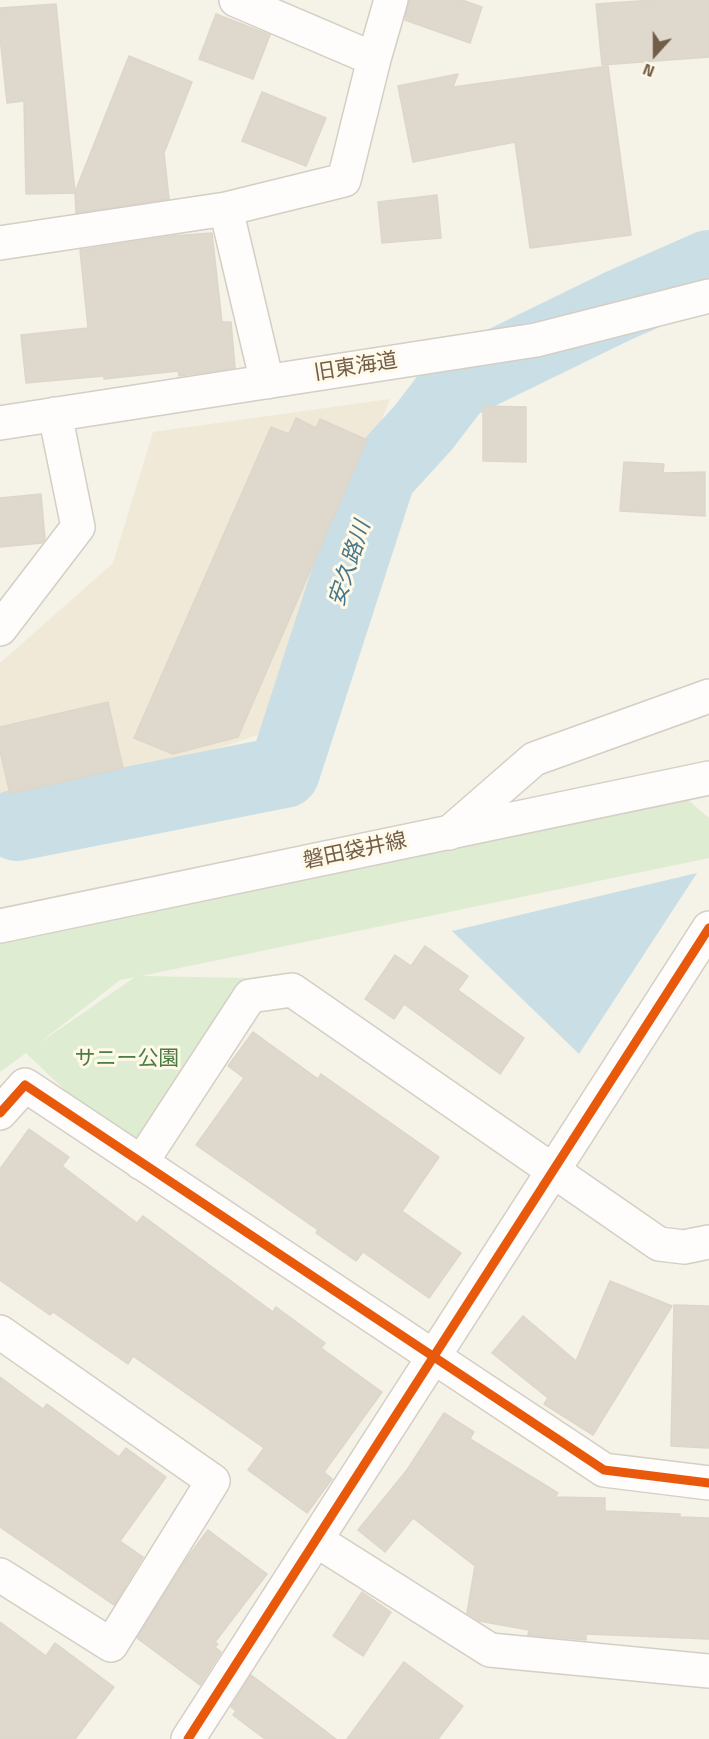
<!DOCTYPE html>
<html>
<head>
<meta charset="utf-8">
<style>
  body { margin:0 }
  #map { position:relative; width:709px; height:1739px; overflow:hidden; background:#f5f2e7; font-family:"Titillium Web",sans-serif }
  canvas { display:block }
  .north { position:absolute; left:625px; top:24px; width:60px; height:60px; -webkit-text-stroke:4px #fff9e7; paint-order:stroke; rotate:201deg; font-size:16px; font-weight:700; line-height:24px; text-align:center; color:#725d49 }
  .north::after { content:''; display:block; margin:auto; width:21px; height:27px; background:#725d49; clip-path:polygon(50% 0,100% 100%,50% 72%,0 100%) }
</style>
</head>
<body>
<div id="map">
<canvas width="709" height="1739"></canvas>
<div class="north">N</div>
</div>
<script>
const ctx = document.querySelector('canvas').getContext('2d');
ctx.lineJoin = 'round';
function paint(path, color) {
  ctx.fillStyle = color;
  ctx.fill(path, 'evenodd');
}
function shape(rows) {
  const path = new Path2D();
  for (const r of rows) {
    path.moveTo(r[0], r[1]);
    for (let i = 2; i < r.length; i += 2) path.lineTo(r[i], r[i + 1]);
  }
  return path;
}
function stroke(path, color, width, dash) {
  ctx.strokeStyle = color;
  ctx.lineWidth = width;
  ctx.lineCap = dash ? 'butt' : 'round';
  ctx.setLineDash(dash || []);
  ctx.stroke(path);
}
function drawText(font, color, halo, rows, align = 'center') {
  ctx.font = font + ' "Titillium Web","Noto Sans JP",sans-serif';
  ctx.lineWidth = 6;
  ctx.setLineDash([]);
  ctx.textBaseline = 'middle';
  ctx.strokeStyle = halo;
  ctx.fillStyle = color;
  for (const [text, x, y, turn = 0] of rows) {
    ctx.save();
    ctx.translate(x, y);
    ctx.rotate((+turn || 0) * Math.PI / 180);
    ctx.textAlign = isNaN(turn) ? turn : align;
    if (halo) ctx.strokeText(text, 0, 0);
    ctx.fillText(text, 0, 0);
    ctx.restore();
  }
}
const residential = shape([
  [390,399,258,735,0,820,0,663,113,563,153,432]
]);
const green = shape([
  [672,786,709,818,709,858,141,976,247,978,141,1163,26,1053,0,1072,0,939],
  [135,977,38,1044,120,980]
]);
const water = shape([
  [697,873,579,1054,452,931]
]);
const river = shape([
  [17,825,284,772,380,475,423,428,456,385,618,306,709,266]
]);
const building = shape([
  [409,0,462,0,482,7,470,43,405,20,409,0],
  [653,0,709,0,709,57,602,65,596,4,653,0],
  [56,4,75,192,129,56,192,82,164,153,169,199,76,213,75,193,26,194,24,101,7,103,0,37,0,8,56,4],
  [216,14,270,35,253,79,199,59,216,14],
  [608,66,631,235,530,248,515,142,413,162,398,86,458,74,453,87,608,66],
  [262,92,326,118,306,166,242,141,262,92],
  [437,195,441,238,382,243,378,202,437,195],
  [212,233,222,322,231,322,235,368,179,376,178,371,104,379,104,376,26,383,21,335,88,328,80,250,172,236,212,233],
  [483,406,526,407,526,462,483,461,483,406],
  [296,418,316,428,320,419,367,440,238,737,173,754,134,738,271,427,289,434,296,418],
  [624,462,664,464,663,473,705,472,705,516,620,511,624,462],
  [41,494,45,539,42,543,0,547,0,498,41,494],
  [108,702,123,768,10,794,0,751,0,727,108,702],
  [425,946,468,976,458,990,524,1038,500,1074,404,1004,394,1019,365,999,395,955,411,966,425,946],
  [253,1032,318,1079,321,1074,439,1157,402,1211,461,1253,429,1298,363,1252,356,1261,316,1233,318,1230,196,1145,244,1078,228,1066,253,1032],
  [29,1129,69,1157,62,1166,137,1223,143,1216,273,1312,276,1307,325,1343,321,1348,382,1392,324,1472,332,1479,307,1513,248,1470,264,1448,133,1356,128,1364,53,1312,50,1315,0,1280,0,1169,29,1129],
  [610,1281,672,1306,593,1435,544,1404,548,1398,492,1353,523,1316,576,1361,610,1281],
  [674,1305,709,1306,709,1448,671,1446,674,1305],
  [0,1377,43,1409,47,1404,119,1457,126,1448,166,1477,120,1541,143,1557,114,1605,0,1527,0,1377],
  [444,1413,474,1432,470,1439,558,1493,555,1497,605,1498,605,1511,680,1514,680,1517,709,1518,709,1639,586,1634,586,1640,528,1635,529,1630,479,1621,467,1613,475,1566,413,1518,385,1552,358,1530,407,1470,444,1413],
  [208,1530,267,1574,215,1642,218,1644,215,1647,221,1652,200,1685,137,1638,187,1558,208,1530],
  [362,1592,391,1612,363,1656,333,1636,362,1592],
  [0,1622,46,1656,55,1643,114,1687,75,1739,0,1739,0,1622],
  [404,1662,463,1706,438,1739,347,1739,404,1662],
  [251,1675,336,1739,265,1739,233,1715,236,1711,231,1707,251,1675]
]);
const street = shape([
  [236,0,374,59],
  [226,209,267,382],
  [0,243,226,209,344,180,374,59,391,0],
  [0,423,536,340,709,296],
  [0,629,78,527,55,414],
  [449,833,534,759,709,696],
  [0,1113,25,1085,604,1470,709,1483],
  [141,1163,250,996,292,990,659,1244,684,1247,709,1242],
  [0,1332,213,1481,111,1645,0,1575],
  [316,1540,490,1650,709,1671],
  [188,1739,709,928]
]);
const secondary = shape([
  [0,926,709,778]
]);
const cycleway = shape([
  [0,1113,25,1085,604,1470,709,1483],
  [188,1739,709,928]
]);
const streetNames = [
  ["旧東海道",356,368,-9],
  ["磐田袋井線",355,852,-12]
];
const parkNames = [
  ["サニー公園",127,1060]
];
const waterNames = [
  ["安久路川",351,564,-72]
];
paint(residential, '#f1e9d7');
paint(green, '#deecd2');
paint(water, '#cadfe5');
stroke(river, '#cadfe5', 72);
paint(building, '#dfd8cd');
stroke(building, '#ded6ca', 1.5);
stroke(street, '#d4cec5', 36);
stroke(secondary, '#d5cfc6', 36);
stroke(street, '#fefdfb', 33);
stroke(secondary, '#fefdfb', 33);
stroke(cycleway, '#e8590c', 9);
drawText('21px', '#725d49', '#fff9e7', streetNames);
drawText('21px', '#4d7d44', '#fff9e7', parkNames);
drawText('italic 22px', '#46778b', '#fff9e7', waterNames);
</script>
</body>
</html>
